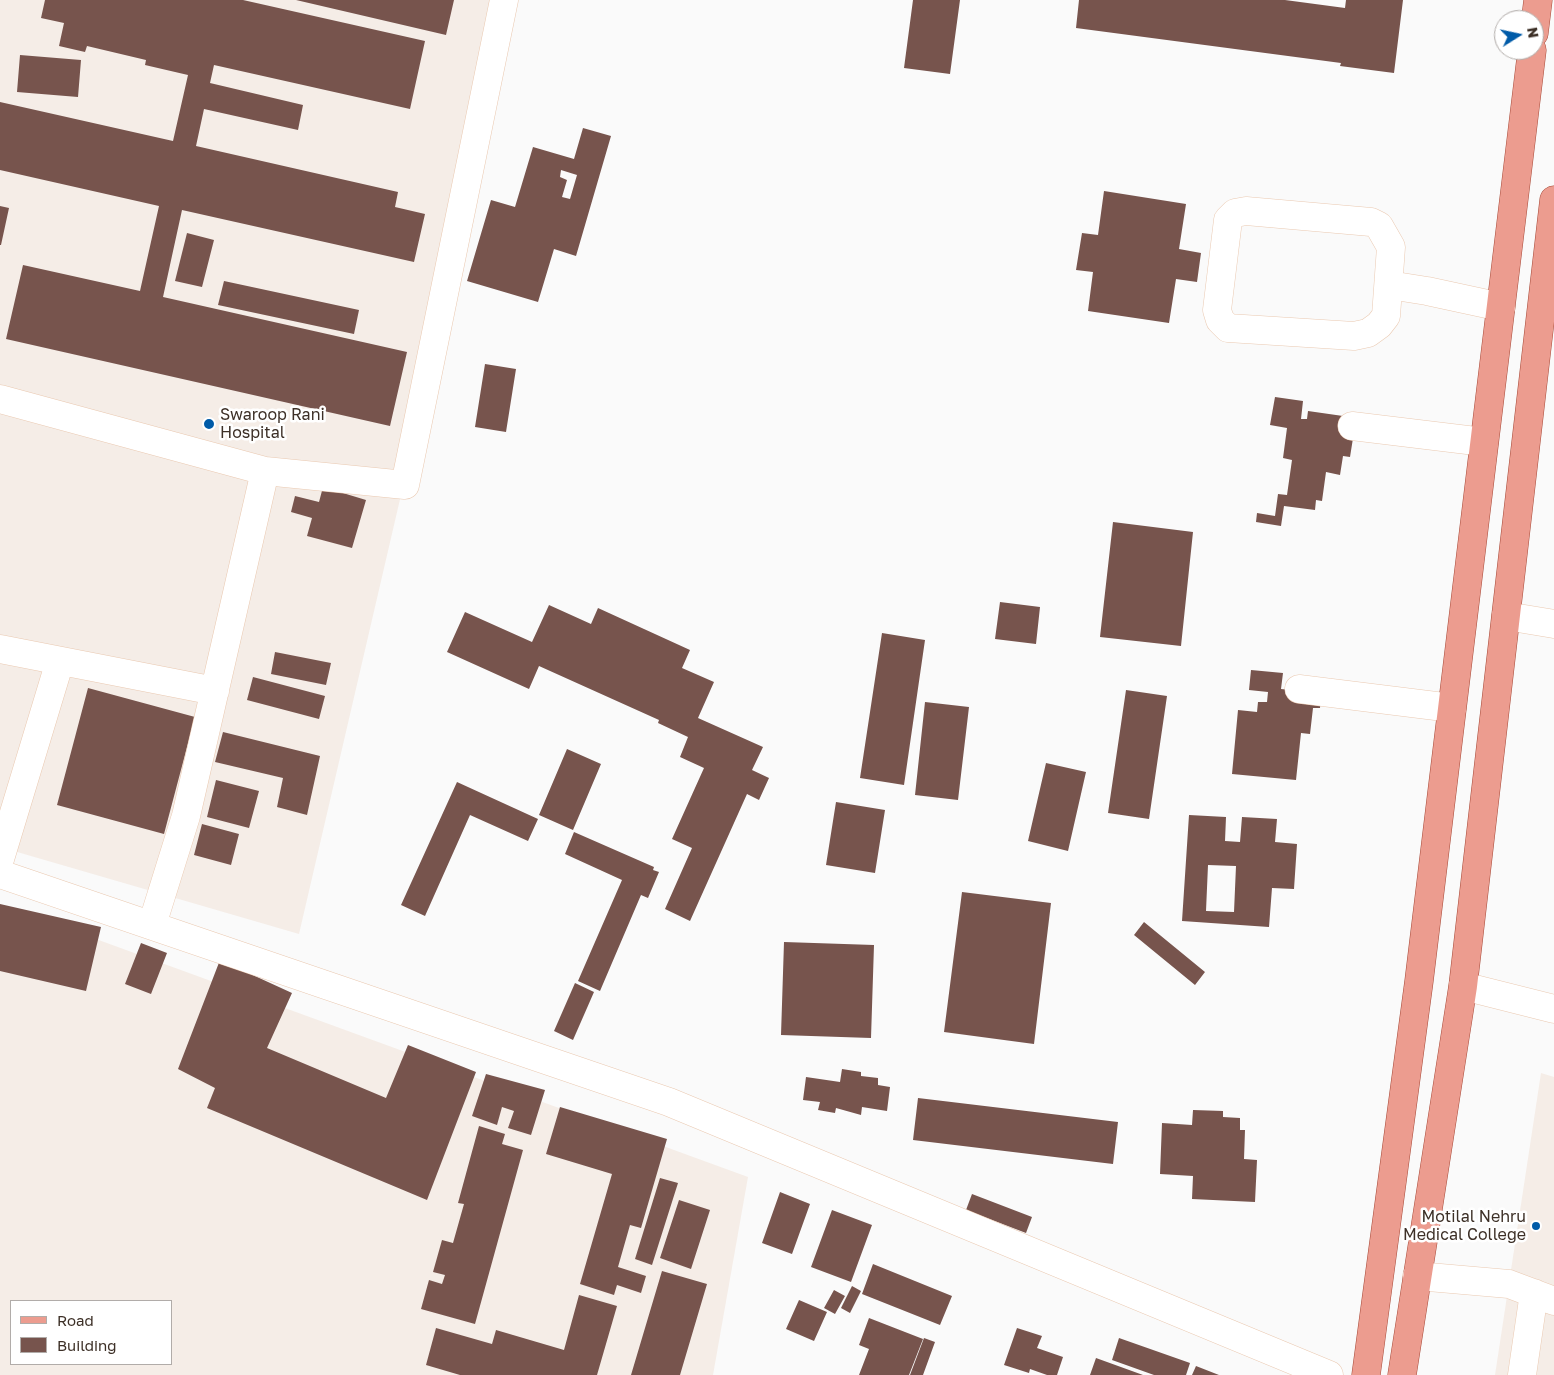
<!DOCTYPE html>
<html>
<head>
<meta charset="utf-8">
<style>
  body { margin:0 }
  #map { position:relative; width:1554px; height:1375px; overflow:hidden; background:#fafafa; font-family:"Golos Text",sans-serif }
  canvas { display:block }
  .legend { position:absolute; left:10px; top:1300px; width:162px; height:65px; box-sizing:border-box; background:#fff; border:1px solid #b1aca9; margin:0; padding:6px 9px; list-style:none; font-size:15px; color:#3d3027 }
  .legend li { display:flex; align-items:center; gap:10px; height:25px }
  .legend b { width:25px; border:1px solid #b1aca9 }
  .north { position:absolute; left:1494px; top:10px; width:50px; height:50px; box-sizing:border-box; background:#fff; border:1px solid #b1aca9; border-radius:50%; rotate:80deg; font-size:14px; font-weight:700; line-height:20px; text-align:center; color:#3d3027 }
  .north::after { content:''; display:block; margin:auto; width:18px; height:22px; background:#005ba8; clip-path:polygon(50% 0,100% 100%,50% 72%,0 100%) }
</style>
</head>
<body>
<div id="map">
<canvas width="1554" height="1375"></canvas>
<ul class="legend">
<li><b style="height:6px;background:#ec9c8f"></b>Road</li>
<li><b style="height:14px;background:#77544d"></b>Building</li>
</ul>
<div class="north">N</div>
</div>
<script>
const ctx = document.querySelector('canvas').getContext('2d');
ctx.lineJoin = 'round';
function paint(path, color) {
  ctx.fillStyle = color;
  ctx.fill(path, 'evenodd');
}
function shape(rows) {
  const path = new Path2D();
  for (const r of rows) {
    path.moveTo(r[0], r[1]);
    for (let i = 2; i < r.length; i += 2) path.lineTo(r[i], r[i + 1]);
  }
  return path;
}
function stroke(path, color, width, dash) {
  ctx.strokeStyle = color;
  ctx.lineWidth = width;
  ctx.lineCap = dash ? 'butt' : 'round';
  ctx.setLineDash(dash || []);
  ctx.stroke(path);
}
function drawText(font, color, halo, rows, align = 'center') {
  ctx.font = font + ' "Golos Text",sans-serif';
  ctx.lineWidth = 5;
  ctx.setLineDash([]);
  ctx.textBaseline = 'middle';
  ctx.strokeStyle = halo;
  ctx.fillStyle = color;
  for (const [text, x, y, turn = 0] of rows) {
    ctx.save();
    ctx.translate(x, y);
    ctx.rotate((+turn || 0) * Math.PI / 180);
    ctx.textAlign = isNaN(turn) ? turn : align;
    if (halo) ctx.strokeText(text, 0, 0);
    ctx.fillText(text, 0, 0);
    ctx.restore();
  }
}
const built = shape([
  [0,0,516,0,299,934,0,847],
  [0,904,748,1177,713,1375,0,1375],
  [11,1301,171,1301,171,1364,11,1364],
  [1541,1073,1554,1077,1554,1375,1495,1375]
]);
const building = shape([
  [45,0,243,0,425,41,410,109,214,65,210,83,303,105,298,130,204,109,196,146,398,192,395,207,425,214,414,262,182,210,163,297,407,352,390,426,6,339,23,265,140,291,159,206,0,170,0,102,173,141,188,75,145,65,146,60,87,46,85,52,59,46,64,23,41,18],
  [296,0,454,0,446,35],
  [913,0,960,0,950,74,904,68],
  [1079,0,1285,0,1345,8,1346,0,1403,0,1394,73,1340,66,1341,63,1076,28],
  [20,55,81,60,78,97,17,92],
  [583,128,611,136,576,256,554,249,538,302,467,281,491,200,515,207,533,147,574,159],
  [561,170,577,175,570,199,562,197,567,180,560,177],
  [1104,191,1186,204,1179,249,1201,253,1197,282,1176,279,1169,323,1088,311,1093,272,1076,270,1082,233,1098,235],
  [0,206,9,208,1,245,0,245],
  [187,233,214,240,202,287,175,281],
  [224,281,359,310,354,334,218,305],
  [485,364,516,369,506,432,475,427],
  [1275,397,1303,401,1301,419,1307,419,1308,411,1343,416,1354,432,1350,457,1343,456,1340,475,1326,472,1322,501,1316,500,1315,510,1284,506,1281,526,1256,522,1257,513,1275,516,1278,494,1287,495,1292,460,1283,458,1287,428,1270,425],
  [323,487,366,500,352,548,307,536,312,518,291,512,295,496,319,502],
  [1113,522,1193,532,1181,646,1100,637],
  [1000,602,1040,607,1036,644,995,639],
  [549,605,591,624,598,608,690,650,682,668,714,682,698,718,763,747,752,770,769,778,759,800,747,794,690,921,665,909,692,848,672,839,704,768,680,757,688,737,658,723,659,720,539,666,529,689,447,652,465,612,532,642],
  [882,633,925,640,904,785,860,778],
  [275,652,331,663,326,685,271,674],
  [1251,670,1283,673,1281,689,1321,693,1320,708,1313,708,1310,734,1301,733,1296,780,1232,774,1238,710,1257,712,1258,702,1267,702,1268,692,1249,690],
  [253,677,325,696,319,719,247,700],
  [88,688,195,717,164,834,57,805],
  [1126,690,1167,696,1149,819,1108,813],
  [925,702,969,707,958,800,915,795],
  [223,732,320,756,307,815,277,807,283,778,215,762],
  [567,749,601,764,573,830,539,815],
  [1046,763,1086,772,1068,851,1028,841],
  [216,780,259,791,249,828,207,817],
  [457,782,538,819,528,841,470,815,425,916,401,905],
  [836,802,885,810,875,873,826,865],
  [1189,815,1226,817,1225,841,1240,842,1242,817,1277,819,1275,842,1297,844,1294,889,1272,888,1269,927,1182,921],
  [1208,865,1236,866,1234,912,1206,911],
  [202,824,239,834,231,865,194,855],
  [574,832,654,867,653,870,659,872,648,898,641,895,600,991,578,981,622,880,565,854],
  [962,892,1051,903,1034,1044,944,1032],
  [0,904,101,927,86,991,0,971],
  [1144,922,1205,972,1195,985,1134,935],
  [784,942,874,945,871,1038,781,1035],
  [141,943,167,953,151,994,125,984],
  [220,960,292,993,267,1048,386,1098,408,1045,476,1072,427,1200,207,1108,215,1088,178,1069],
  [575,983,594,992,573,1040,554,1031],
  [842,1069,861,1072,861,1076,878,1078,878,1085,890,1087,887,1111,862,1107,861,1115,836,1108,835,1113,818,1110,820,1102,803,1100,806,1077,840,1082],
  [486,1074,545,1090,531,1135,508,1128,514,1111,502,1107,497,1125,472,1116],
  [918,1098,1118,1122,1113,1164,913,1140],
  [560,1107,667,1139,641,1228,630,1225,618,1267,646,1276,641,1293,617,1285,614,1295,580,1284,612,1174,546,1154],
  [1193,1110,1223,1111,1223,1117,1240,1118,1240,1130,1245,1130,1244,1159,1257,1160,1255,1202,1192,1199,1193,1176,1160,1174,1162,1123,1192,1125],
  [479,1126,505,1134,502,1144,523,1150,475,1324,421,1309,429,1280,442,1284,445,1275,433,1272,442,1240,453,1243,464,1204,458,1203],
  [660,1178,678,1183,652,1265,635,1259],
  [780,1192,810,1204,792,1254,762,1243],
  [972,1194,1032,1217,1026,1233,966,1210],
  [679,1200,710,1210,691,1269,660,1258],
  [832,1210,872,1225,851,1282,811,1267],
  [873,1264,952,1296,940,1325,862,1294],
  [662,1271,707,1284,680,1375,631,1375],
  [852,1286,861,1291,850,1313,841,1308],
  [834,1290,845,1296,835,1314,824,1308],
  [579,1295,617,1306,597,1375,460,1375,426,1365,436,1328,492,1344,496,1330,564,1350],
  [799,1300,827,1312,814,1341,786,1329],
  [869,1318,923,1339,909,1375,859,1375,869,1349,859,1345],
  [1017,1328,1042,1336,1037,1348,1063,1357,1057,1375,1047,1375,1030,1369,1029,1373,1004,1365],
  [924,1338,935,1342,923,1375,910,1375],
  [1119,1338,1190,1363,1186,1375,1154,1375,1112,1360],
  [1096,1358,1143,1375,1090,1375],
  [1196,1366,1219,1375,1192,1375]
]);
const minor = shape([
  [1246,211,1371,222,1379,226,1391,247,1386,316,1379,325,1368,333,1354,336,1228,328,1220,320,1217,310,1228,220,1235,213,1246,211],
  [1389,285,1427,291,1501,307],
  [0,399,265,471,405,485,504,0],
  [1352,426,1484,442],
  [1506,616,1554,624],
  [0,649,215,691],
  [1299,689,1452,708],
  [0,859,60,661],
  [0,874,669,1102,1329,1375],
  [152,925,186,816,265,471],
  [1463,986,1554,1009],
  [1417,1276,1509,1284,1554,1301],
  [1522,1375,1534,1293]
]);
const major = shape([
  [1534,33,1538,0],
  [1366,1375,1419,981,1532,50],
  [1402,1375,1463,986,1554,200]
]);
const markers = [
  [209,424,6,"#005ba8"],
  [1536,1226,5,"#005ba8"]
];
const poiNames = [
  ["Swaroop Rani",220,415],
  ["Hospital",220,433],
  ["Motilal Nehru",1526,1217,"right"],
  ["Medical College",1526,1235,"right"]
];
paint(built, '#f5ede7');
paint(building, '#77544d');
stroke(minor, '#eac9b1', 29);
stroke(major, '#a74b3a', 29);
stroke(minor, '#fff', 28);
stroke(major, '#ec9c8f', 28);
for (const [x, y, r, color] of markers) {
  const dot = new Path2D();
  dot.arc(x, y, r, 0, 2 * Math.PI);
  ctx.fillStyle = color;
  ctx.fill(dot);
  stroke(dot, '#fff', 2);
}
drawText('16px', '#3d3027', '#fff', poiNames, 'left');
</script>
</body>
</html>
